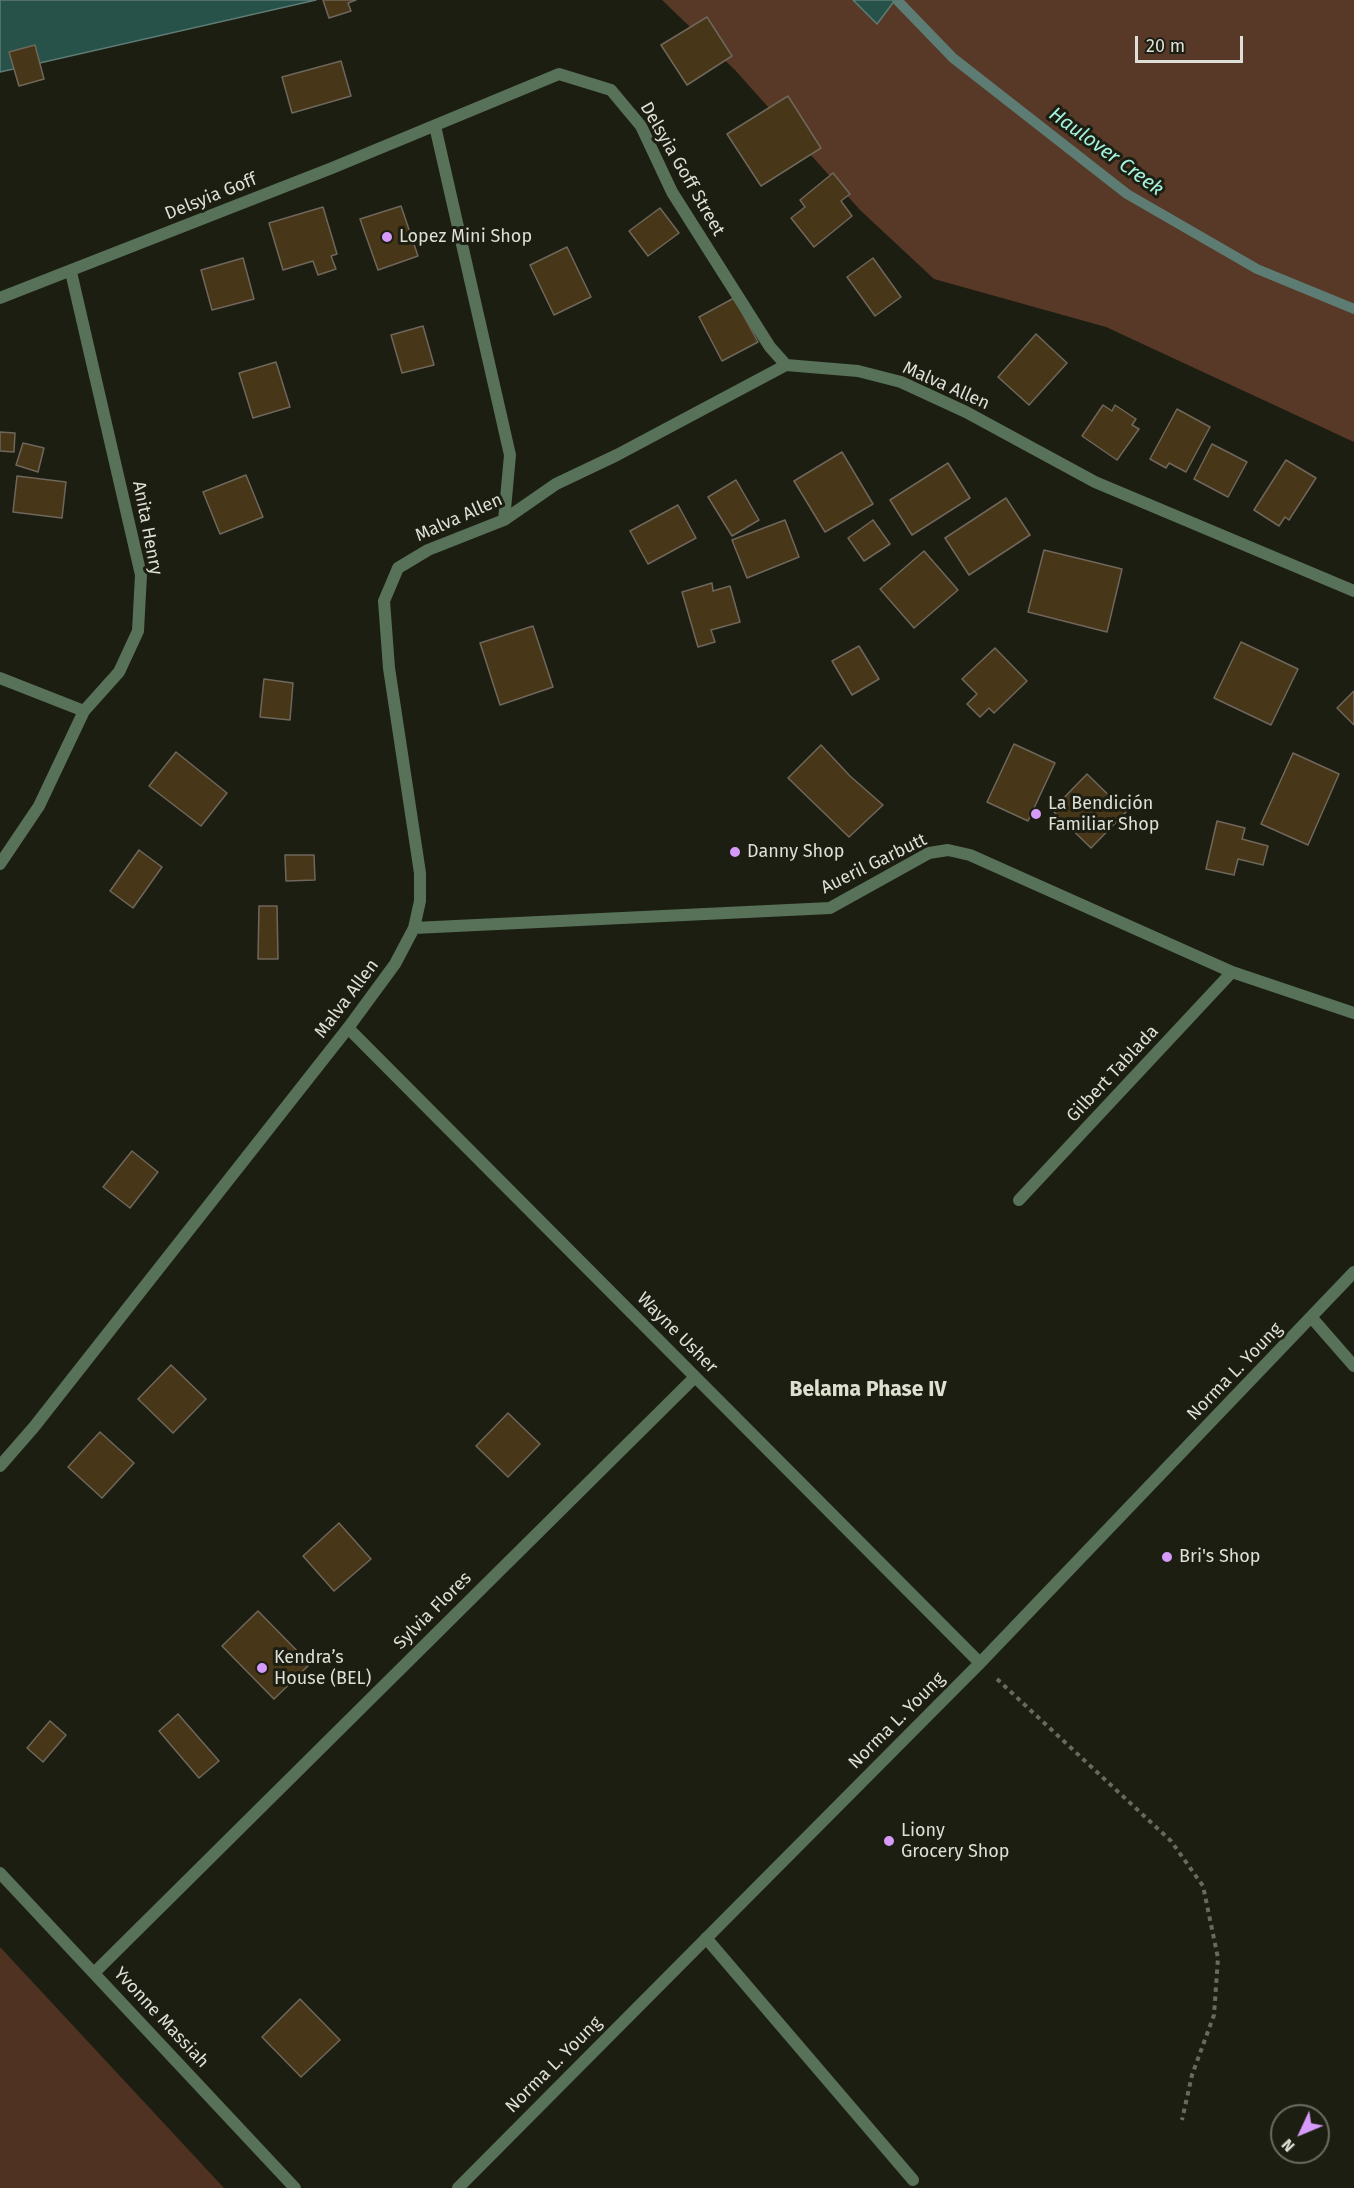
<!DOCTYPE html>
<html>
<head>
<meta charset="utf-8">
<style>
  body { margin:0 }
  #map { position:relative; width:1354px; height:2188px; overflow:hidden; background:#1d1e12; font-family:"Fira Sans",sans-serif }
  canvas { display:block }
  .north { position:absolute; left:1270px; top:2104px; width:60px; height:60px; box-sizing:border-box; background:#1d1e12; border:2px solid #6a6b61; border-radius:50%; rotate:226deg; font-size:16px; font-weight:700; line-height:24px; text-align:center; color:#dedfd7 }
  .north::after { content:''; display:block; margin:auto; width:21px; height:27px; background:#d69bfa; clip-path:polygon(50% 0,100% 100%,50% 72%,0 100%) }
  .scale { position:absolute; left:1135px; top:36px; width:108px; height:27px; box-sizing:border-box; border:3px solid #dedfd7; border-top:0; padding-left:8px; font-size:18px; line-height:21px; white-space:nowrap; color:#dedfd7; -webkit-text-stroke:4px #1d1e12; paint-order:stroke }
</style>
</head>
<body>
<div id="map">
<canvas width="1354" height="2188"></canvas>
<div class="north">N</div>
<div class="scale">20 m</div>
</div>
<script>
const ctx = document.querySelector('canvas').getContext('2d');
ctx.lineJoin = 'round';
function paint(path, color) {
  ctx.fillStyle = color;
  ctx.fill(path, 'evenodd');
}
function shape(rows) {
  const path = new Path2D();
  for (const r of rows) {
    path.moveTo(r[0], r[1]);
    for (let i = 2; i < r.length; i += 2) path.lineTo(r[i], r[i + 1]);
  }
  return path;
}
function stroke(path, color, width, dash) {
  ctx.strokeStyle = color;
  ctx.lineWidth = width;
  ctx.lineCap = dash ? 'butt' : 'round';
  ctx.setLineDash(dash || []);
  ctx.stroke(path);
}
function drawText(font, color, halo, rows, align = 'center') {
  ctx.font = font + ' "Fira Sans",sans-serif';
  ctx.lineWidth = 6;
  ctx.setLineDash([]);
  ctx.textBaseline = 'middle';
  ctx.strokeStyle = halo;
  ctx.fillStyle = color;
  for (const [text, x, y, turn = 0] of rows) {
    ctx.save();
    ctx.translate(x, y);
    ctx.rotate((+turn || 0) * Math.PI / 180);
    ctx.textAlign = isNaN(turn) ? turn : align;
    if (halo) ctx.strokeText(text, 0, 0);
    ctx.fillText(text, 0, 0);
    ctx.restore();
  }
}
const green = shape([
  [0,1947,224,2188,0,2188]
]);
const forest = shape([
  [662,0,853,0,877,24,895,0,1354,0,1354,442,1106,327,934,279,860,210,735,70]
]);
const water = shape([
  [0,0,316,0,0,72,0,0],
  [853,0,895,0,877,24,853,0]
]);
const stream = shape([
  [897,0,953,58,1127,194,1257,269,1354,309]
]);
const building = shape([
  [323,0,356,0,348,3,351,11,329,18,323,0],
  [707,17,732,56,687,85,661,45,707,17],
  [35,45,44,79,19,86,9,52,35,45],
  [341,61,351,96,292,113,282,77,341,61],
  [788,96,821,148,761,186,727,134,788,96],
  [833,173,850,194,841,201,852,216,814,247,791,218,805,207,800,200,833,173],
  [401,206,418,256,378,270,360,219,401,206],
  [323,207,337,254,331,256,336,269,318,275,313,261,283,270,269,223,323,207],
  [660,208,679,233,648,256,629,231,660,208],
  [567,247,591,297,554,315,530,265,567,247],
  [243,258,254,299,212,310,201,270,243,258],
  [873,258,901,297,875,316,847,277,873,258],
  [734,298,758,342,722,361,699,317,734,298],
  [423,326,434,365,402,373,391,335,423,326],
  [1036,334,1067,363,1029,405,998,377,1036,334],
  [276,362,290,407,253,418,239,373,276,362],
  [1103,405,1112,411,1115,405,1136,419,1132,425,1139,429,1117,460,1082,436,1103,405],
  [1177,409,1210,427,1186,472,1169,463,1166,468,1150,459,1177,409],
  [0,432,15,433,14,452,0,451,0,432],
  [23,443,44,448,38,472,16,465,23,443],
  [1212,444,1247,462,1228,497,1194,479,1212,444],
  [842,452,873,504,825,532,794,481,842,452],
  [1286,460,1316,478,1289,520,1285,517,1279,526,1254,510,1286,460],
  [948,463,970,498,912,535,890,500,948,463],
  [246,475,263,517,220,534,203,492,246,475],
  [17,476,66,482,62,518,13,512,17,476],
  [736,480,759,520,732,536,708,497,736,480],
  [1006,498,1030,535,969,575,945,538,1006,498],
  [678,505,696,538,648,564,630,531,678,505],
  [785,520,799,557,747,578,732,540,785,520],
  [873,520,890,544,864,561,848,538,873,520],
  [1044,550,1122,569,1107,632,1028,612,1044,550],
  [924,551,958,590,914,628,880,589,924,551],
  [712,583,713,591,730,586,740,622,711,630,715,642,698,647,682,592,712,583],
  [533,626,553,687,500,705,480,643,533,626],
  [1241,642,1298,669,1271,725,1214,698,1241,642],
  [859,646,879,679,852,695,832,661,859,646],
  [995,648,1027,681,994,713,989,708,980,717,967,704,977,694,962,679,995,648],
  [264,679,293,683,290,720,260,717,264,679],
  [1354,691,1354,725,1337,708,1354,691],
  [1014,744,1055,763,1028,821,987,802,1014,744],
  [821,745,850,776,883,805,849,837,788,778,821,745],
  [176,752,227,793,201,826,149,786,176,752],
  [1293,753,1339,774,1308,845,1261,824,1293,753],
  [1087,774,1126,812,1091,848,1052,810,1087,774],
  [1217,821,1245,828,1242,839,1268,846,1263,865,1238,859,1234,875,1206,869,1217,821],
  [139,850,162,867,133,908,110,891,139,850],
  [285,855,314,855,315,880,286,881,285,855],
  [259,906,277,906,278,959,258,959,259,906],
  [132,1151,158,1172,130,1208,103,1187,132,1151],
  [171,1365,206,1399,173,1433,138,1399,171,1365],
  [508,1413,540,1444,508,1477,476,1446,508,1413],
  [100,1432,134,1463,102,1498,68,1467,100,1432],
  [339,1523,371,1559,334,1591,303,1556,339,1523],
  [258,1611,310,1664,274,1699,222,1646,258,1611],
  [178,1714,219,1761,199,1778,159,1731,178,1714],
  [50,1721,66,1735,43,1762,27,1748,50,1721],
  [300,1999,340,2040,301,2077,262,2037,300,1999]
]);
const path = shape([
  [997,1679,1171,1841,1203,1886,1218,1958,1214,2015,1192,2075,1182,2120]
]);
const street = shape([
  [435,126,510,455,504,520],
  [0,298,332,168,559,74,611,90,641,126,672,192,770,347,786,365],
  [0,678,84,711],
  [0,864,39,806,84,711,119,672,138,631,141,575,71,272],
  [414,928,830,908,929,853,948,850,970,855,1232,972,1354,1013],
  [348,1028,980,1663],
  [1019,1200,1232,972],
  [1312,1318,1354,1366],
  [0,1466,34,1427,348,1028,395,964,414,928,420,901,420,873,389,668,384,601,398,568,428,550,504,520,556,484,617,455,786,365,858,371,901,382,966,412,1095,482,1354,591],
  [0,1873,295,2188],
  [706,1938,913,2180],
  [94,1973,695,1377],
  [458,2188,980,1663,1354,1272]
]);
const markers = [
  [387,237,6,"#d69bfa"],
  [1036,814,6,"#d69bfa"],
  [735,852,6,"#d69bfa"],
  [1167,1557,6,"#d69bfa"],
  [262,1668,6,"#d69bfa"],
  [889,1841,6,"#d69bfa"]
];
const streetNames = [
  ["Delsyia Goff Street",682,169,60],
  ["Delsyia Goff",211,197,-22],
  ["Malva Allen",946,386,24],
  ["Malva Allen",459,518,-24],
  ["Anita Henry",147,528,79],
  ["Aueril Garbutt",874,864,-26],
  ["Malva Allen",347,999,-53],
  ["Gilbert Tablada",1113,1074,-47],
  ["Wayne Usher",677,1333,45],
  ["Norma L. Young",1235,1372,-46],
  ["Sylvia Flores",433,1611,-45],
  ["Norma L. Young",897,1721,-45],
  ["Yvonne Massiah",161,2018,47],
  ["Norma L. Young",554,2065,-45]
];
const poiNames = [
  ["Lopez Mini Shop",399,237],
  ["La Bendición",1048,804],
  ["Familiar Shop",1048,825],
  ["Danny Shop",747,852],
  ["Bri's Shop",1179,1557],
  ["Kendra’s",274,1658],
  ["House (BEL)",274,1679],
  ["Liony",901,1831],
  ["Grocery Shop",901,1852]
];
const waterNames = [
  ["Haulover Creek",1106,152,36]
];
const quarterNames = [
  ["Belama Phase IV",868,1390]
];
paint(green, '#503222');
paint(forest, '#583928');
paint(water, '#265249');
stroke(water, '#5d7c74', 1.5);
stroke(stream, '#5d7c74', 10);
paint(building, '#473617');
stroke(building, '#6f675b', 1.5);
stroke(path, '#696a5f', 4, [4.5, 4.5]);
stroke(street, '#577258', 12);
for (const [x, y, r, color] of markers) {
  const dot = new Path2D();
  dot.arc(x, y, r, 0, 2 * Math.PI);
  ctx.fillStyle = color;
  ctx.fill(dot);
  stroke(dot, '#1d1e12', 2);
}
drawText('18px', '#dedfd7', '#1d1e12', streetNames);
drawText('18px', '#dedfd7', '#1d1e12', poiNames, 'left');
drawText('italic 20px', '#a3f2df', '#1d1e12', waterNames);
drawText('bold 21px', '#dee0d0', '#1d1e12', quarterNames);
</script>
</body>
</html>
